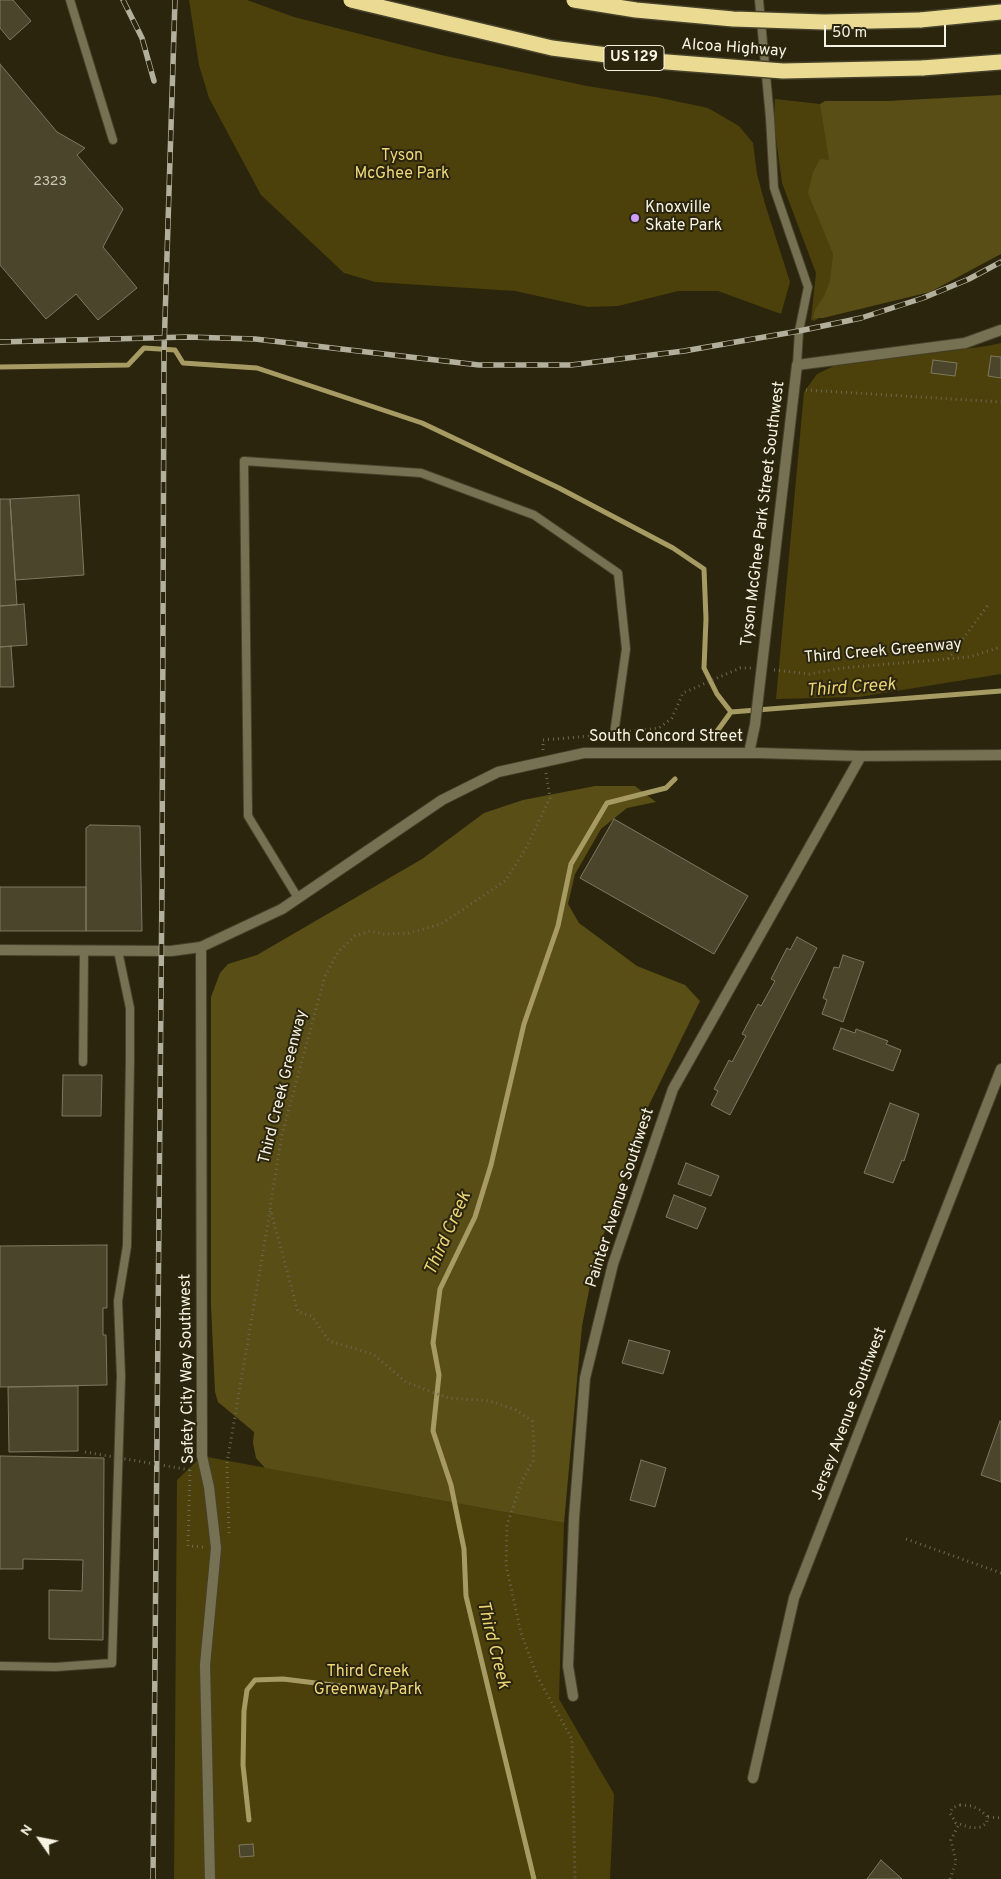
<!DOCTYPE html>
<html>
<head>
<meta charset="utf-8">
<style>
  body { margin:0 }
  #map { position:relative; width:1001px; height:1879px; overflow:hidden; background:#2b250d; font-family:Overpass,sans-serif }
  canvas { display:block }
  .north { position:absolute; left:15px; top:1814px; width:50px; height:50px; -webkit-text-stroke:4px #2b250d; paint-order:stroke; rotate:303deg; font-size:14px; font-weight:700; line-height:20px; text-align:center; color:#f6f3e4 }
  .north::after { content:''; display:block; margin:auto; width:18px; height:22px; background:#f6f3e4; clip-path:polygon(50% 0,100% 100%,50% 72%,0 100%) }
  .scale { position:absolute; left:824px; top:25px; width:122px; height:22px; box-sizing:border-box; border:2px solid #f6f3e4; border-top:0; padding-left:6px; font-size:15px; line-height:18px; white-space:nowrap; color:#f6f3e4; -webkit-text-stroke:4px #2b250d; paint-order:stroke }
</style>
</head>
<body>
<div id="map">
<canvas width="1001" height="1879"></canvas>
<div class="north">N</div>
<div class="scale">50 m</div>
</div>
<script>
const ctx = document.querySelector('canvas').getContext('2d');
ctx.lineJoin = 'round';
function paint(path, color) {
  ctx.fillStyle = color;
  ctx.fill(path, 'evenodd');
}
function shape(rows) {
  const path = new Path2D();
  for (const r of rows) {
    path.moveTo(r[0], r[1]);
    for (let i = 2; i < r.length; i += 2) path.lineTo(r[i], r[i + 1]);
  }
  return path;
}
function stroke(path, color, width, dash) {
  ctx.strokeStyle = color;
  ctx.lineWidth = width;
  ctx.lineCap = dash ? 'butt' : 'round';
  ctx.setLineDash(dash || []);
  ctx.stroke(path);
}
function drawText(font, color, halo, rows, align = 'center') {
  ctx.font = font + ' Overpass,sans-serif';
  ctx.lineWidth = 4;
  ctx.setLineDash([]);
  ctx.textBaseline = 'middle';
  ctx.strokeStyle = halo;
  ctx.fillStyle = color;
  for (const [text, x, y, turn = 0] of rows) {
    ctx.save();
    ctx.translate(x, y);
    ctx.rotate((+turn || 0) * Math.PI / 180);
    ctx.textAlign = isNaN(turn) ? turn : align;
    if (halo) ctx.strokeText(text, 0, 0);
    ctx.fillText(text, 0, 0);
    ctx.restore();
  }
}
const green = shape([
  [247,0,294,17,441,55,587,86,656,97,708,108,739,126,753,143,757,174,765,204,790,282,781,314,718,291,678,291,618,306,588,307,515,291,375,282,344,273,261,195,209,98,199,65,189,0],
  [775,99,847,107,1001,100,825,315,814,321,811,320,816,273,782,183,774,123],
  [1001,343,1001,674,859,697,776,699,804,392,817,374,834,366,987,346],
  [202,1456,564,1523,559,1699,614,1794,610,1879,174,1879,177,1480]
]);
const forest = shape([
  [1001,95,1001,254,930,292,823,318,813,318,815,310,824,296,830,281,833,254,808,193,813,172,820,159,829,160,820,104,825,101,887,101],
  [595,786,635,786,656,802,627,808,601,829,575,874,568,904,579,923,637,966,685,985,700,1001,647,1109,595,1260,582,1326,564,1523,265,1468,256,1458,253,1443,254,1432,218,1402,215,1392,211,1305,211,997,220,973,228,964,257,955,422,859,484,813,523,800]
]);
const stream = shape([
  [0,367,128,365,144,348,175,350,183,363,257,368,422,423,559,488,673,548,704,569,706,619,704,668,717,694,731,712],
  [715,734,731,712,1001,691],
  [249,1820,243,1765,244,1711,247,1690,255,1680,283,1679,390,1692],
  [534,1879,466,1596,464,1549,451,1485,433,1431,439,1375,433,1343,440,1289,475,1217,491,1165,524,1024,558,926,571,864,607,803,666,788,675,779]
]);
const building = shape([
  [0,0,13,0,31,21,10,40,0,28,0,0],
  [0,64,57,132,85,148,77,155,123,209,103,247,137,288,98,320,76,294,46,319,0,265,0,64],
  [991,356,1001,357,1001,378,988,376,991,356],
  [933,360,957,363,955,376,931,373,933,360],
  [79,495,84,575,15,580,10,499,79,495],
  [0,499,10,499,17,605,0,606,0,499],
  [24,604,27,645,0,647,0,606,24,604],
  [11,646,14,687,0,687,0,647,11,646],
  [614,819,748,896,714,954,580,878,614,819],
  [90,825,140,826,142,931,86,931,86,828,90,825],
  [0,887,86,887,86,931,0,931,0,887],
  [797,937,817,948,730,1115,711,1105,718,1091,714,1089,729,1060,732,1062,746,1036,742,1034,758,1004,761,1006,775,981,771,979,787,948,790,950,797,937],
  [843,955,864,962,843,1022,822,1014,827,1000,823,998,834,967,839,968,843,955],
  [841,1028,855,1033,856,1029,888,1041,886,1044,901,1050,893,1071,833,1049,841,1028],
  [63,1075,102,1075,101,1116,62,1116,63,1075],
  [890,1103,919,1114,904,1161,902,1160,893,1183,864,1173,890,1103],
  [686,1163,719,1176,711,1196,678,1184,686,1163],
  [674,1195,706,1208,697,1229,666,1217,674,1195],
  [107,1245,107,1308,103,1308,103,1335,106,1335,107,1385,0,1387,0,1246,107,1245],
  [629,1340,670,1351,663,1374,622,1363,629,1340],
  [78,1386,78,1451,9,1452,8,1387,78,1386],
  [1000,1421,1001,1422,1001,1482,981,1475,1000,1421],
  [0,1456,104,1458,103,1640,49,1639,49,1590,82,1591,83,1560,23,1559,23,1569,0,1569,0,1456],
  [641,1460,666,1468,655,1507,630,1500,641,1460],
  [253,1844,254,1856,240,1857,239,1845,253,1844],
  [881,1860,902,1879,867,1879,881,1860]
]);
const path = shape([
  [773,388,783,389],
  [806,390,1001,402],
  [948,659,988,605],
  [774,670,809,674,843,668,969,657,1001,647],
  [625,732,659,728,672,718,683,693,740,668,751,668],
  [543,750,543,740,603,735],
  [546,773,550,798,525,850,505,881,441,924,409,933,384,934,370,931,355,936,338,952,325,976,282,1134,270,1208,298,1312,312,1316,329,1341,373,1354,406,1382,448,1398,490,1401,516,1410,532,1421,534,1443,533,1461,522,1481,507,1525,506,1565,521,1633,537,1676,572,1739,575,1879],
  [190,1470,188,1546,203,1547],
  [229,1533,227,1463,270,1211],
  [906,1539,1001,1573],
  [960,1805,972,1806,980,1810,987,1816,987,1823,981,1827,972,1828,956,1823,950,1813,952,1808,960,1805],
  [988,1817,1001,1818],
  [950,1879,956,1862,951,1840,959,1824]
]);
const service = shape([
  [70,0,113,140],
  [759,0,770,118,774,188,808,287,799,331,797,365],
  [298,898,248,816,244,461,421,473,534,515,618,573,626,649,614,734],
  [83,1062,84,951],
  [0,1666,56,1667,112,1663,121,1376,118,1301,127,1246,130,1059,130,1008,118,951]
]);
const minor = shape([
  [749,753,755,725,797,365,965,343,1001,330],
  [201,947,202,1456,209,1487,216,1548,205,1665,210,1879],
  [573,1696,568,1666,574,1518,585,1378,613,1264,673,1089,861,756],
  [753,1778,794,1598,1001,1069]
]);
const tertiary = shape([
  [0,950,171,951,201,947,282,909,442,800,498,772,584,753,759,753,861,756,1001,755]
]);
const motorway = shape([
  [920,20,1001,12],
  [922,68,1001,62]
]);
const rail = shape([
  [123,0,142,38,154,81],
  [0,342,187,337,255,339,479,365,571,365,684,351,799,331,861,318,923,298,969,279,1001,262],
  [153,1879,162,884,164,351,175,0]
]);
const pathBridge = shape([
  [85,1452,190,1470]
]);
const motorwayBridge = shape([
  [351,0,552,48,654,61,783,71,922,68],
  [574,0,636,10,733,19,824,22,920,20]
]);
const markers = [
  [635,218,5,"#d09dff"]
];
const numberNames = [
  ["2323",50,182]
];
const shields = [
  [634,58,60]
];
const shieldNames = [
  ["US 129",634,58]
];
const streetNames = [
  ["Alcoa Highway",734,49,4],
  ["Tyson McGhee Park Street Southwest",764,514,-83],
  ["Third Creek Greenway",883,652,-5],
  ["South Concord Street",666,738],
  ["Third Creek Greenway",284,1087,-76],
  ["Painter Avenue Southwest",621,1198,-72],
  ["Safety City Way Southwest",188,1369,-91],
  ["Jersey Avenue Southwest",850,1414,-69]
];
const parkNames = [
  ["Tyson",402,157],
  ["McGhee Park",402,175],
  ["Third Creek",368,1673],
  ["Greenway Park",368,1691]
];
const poiNames = [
  ["Knoxville",645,209],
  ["Skate Park",645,227]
];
const waterNames = [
  ["Third Creek",851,689,-4],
  ["Third Creek",449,1234,-66],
  ["Third Creek",492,1645,76]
];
paint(green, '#4c410a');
paint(forest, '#594e15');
stroke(stream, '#a79b64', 5);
paint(building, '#4b452c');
stroke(building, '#7e795e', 1);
stroke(service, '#47422b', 10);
stroke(minor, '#47422b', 12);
stroke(tertiary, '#47422b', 12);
stroke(motorway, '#47422b', 18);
stroke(path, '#6c6752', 3, [1, 4]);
stroke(service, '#777154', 8);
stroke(minor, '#777154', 10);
stroke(tertiary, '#777154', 10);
stroke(motorway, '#ebdb92', 15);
stroke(rail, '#b3af9d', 5.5);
stroke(rail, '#2b250d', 4, [11]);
stroke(motorwayBridge, '#47422b', 18, []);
stroke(pathBridge, '#6c6752', 3, [1, 4]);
stroke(motorwayBridge, '#ebdb92', 15);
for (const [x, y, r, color] of markers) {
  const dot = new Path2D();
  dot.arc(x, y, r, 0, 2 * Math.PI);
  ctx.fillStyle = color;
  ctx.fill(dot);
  stroke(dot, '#2b250d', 2);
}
drawText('14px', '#cbc8b6', null, numberNames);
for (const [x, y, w] of shields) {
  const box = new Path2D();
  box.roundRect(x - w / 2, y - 12.5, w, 25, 4);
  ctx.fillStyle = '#2b250d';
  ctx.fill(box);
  stroke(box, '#f6f3e4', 1);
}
drawText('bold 15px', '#f6f3e4', null, shieldNames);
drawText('16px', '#f6f3e4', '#2b250d', streetNames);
drawText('16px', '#eed873', '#2b250d', parkNames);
drawText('16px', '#f6f3e4', '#2b250d', poiNames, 'left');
drawText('italic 18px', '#ead46f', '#2b250d', waterNames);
</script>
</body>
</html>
